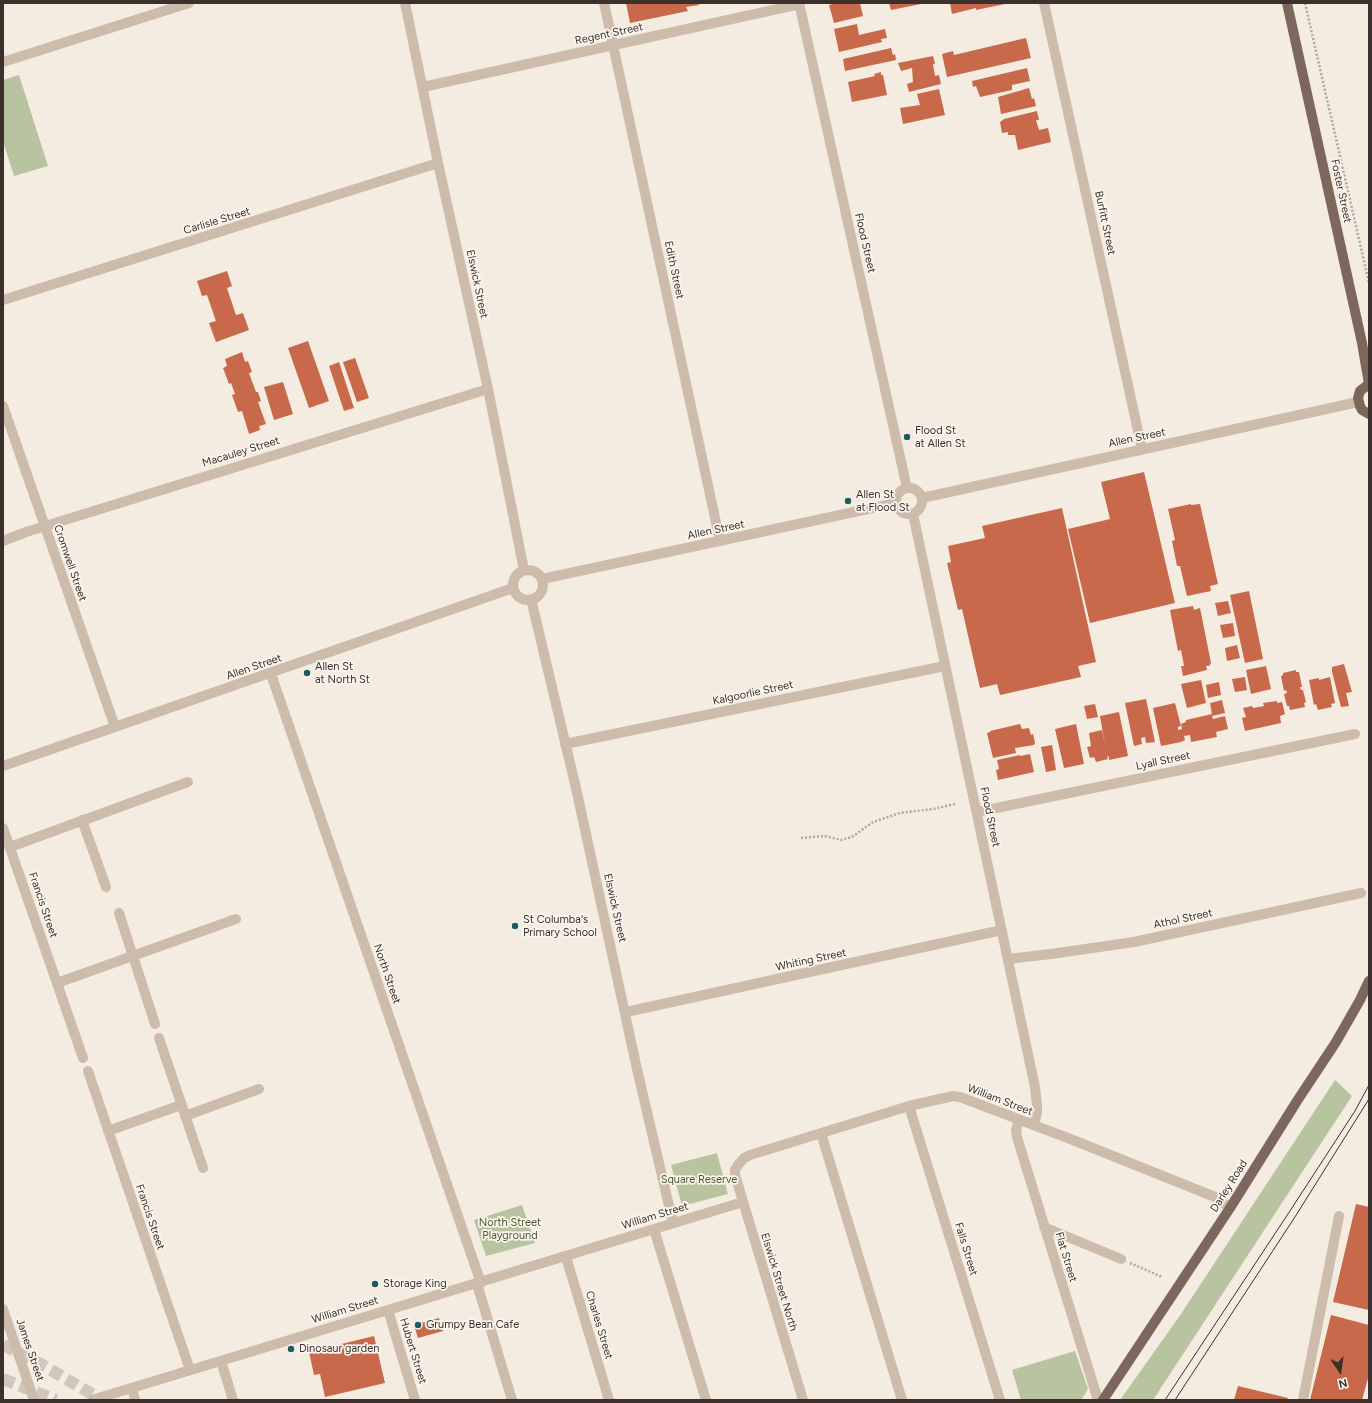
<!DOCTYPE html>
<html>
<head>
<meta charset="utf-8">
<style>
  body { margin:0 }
  #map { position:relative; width:1372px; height:1403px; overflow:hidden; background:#f4ebe1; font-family:Figtree,sans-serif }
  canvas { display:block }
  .frame { position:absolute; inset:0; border:4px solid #3b302b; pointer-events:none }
  .north { position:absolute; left:1320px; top:1351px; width:40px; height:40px; -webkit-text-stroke:3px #fbf5ee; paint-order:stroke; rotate:167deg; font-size:11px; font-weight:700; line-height:16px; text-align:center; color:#3b302b }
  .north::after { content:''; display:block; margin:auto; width:14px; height:18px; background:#3b302b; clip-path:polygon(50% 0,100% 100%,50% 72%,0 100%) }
</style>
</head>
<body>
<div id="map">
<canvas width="1372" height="1403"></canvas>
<div class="frame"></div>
<div class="north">N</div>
</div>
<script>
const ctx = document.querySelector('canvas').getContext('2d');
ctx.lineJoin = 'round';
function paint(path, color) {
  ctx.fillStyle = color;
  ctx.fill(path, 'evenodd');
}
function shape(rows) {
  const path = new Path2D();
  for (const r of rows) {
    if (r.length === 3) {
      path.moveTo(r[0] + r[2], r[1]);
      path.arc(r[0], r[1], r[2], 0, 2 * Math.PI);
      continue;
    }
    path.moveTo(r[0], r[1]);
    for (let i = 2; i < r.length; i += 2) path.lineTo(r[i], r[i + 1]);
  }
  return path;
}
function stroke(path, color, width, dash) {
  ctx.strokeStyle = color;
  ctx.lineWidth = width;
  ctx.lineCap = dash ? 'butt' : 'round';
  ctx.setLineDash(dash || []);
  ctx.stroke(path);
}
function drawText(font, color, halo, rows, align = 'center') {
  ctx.font = font + ' Figtree,sans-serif';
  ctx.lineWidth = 3.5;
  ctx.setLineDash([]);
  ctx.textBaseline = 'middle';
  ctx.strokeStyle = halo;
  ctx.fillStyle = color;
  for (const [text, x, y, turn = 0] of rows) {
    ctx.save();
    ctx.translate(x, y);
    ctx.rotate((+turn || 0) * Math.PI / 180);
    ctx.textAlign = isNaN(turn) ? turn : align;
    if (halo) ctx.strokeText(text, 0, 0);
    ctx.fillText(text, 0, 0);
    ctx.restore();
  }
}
const green = shape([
  [19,75,48,166,14,176,3,141,3,80],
  [1335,1080,1352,1096,1153,1400,1120,1400,1181,1314],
  [717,1153,728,1194,682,1206,671,1165],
  [522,1205,535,1243,486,1256,474,1220],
  [1075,1351,1088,1389,1081,1400,1021,1400,1012,1370]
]);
const building = shape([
  [626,3,699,3,699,5,686,7,688,11,630,23],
  [836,3,860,3,863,16,834,23,829,5],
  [889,3,921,3,921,4,891,10],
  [950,3,1005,3,1005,4,976,10,976,8,952,14],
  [857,24,859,35,885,29,887,38,881,39,882,42,839,52,834,29],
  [1026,38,1031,58,947,77,942,54,953,51,954,55],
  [891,48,893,55,895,54,896,60,845,71,843,59],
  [933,56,935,64,933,64,935,76,939,75,941,84,909,92,907,84,913,82,912,68,901,71,898,63],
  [1027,68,1030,81,1012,85,1012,90,980,97,976,86,973,87,972,81],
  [881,72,881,75,883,75,887,95,852,102,848,82,875,76,874,74],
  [1029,88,1032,99,1034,98,1036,106,1001,114,998,97],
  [939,89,945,115,903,124,900,108,920,105,917,94],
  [1037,111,1039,120,1036,120,1039,130,1048,128,1051,142,1018,150,1015,135,1008,135,1008,132,1002,133,1000,122,1004,119],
  [227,271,232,286,227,288,236,315,243,313,249,330,216,342,209,323,216,321,207,295,202,296,197,281],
  [308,341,329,401,309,408,288,348],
  [242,352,245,362,248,361,252,372,249,373,256,392,258,392,261,401,258,402,266,424,259,426,260,430,249,434,242,411,238,412,232,395,235,394,231,383,229,384,223,368,227,366,225,359],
  [355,358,369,398,357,402,343,362],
  [339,362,354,408,344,411,329,366],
  [283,382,293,414,274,420,264,387],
  [1144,472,1175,603,1090,623,1068,529,1110,519,1101,482],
  [1191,504,1191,505,1200,504,1218,584,1210,586,1211,591,1187,596,1180,566,1177,566,1172,541,1175,540,1168,509],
  [1062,508,1096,662,1078,666,1081,677,1000,695,997,684,980,688,962,609,958,610,947,563,951,562,948,546,985,538,982,526],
  [1249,591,1263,659,1245,663,1230,595],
  [1228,601,1231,613,1218,616,1215,603],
  [1193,606,1194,610,1200,608,1211,663,1209,666,1206,666,1207,670,1183,676,1181,666,1184,666,1181,650,1178,651,1170,610],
  [1233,623,1235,636,1223,638,1220,625],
  [1237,645,1240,658,1227,661,1225,648],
  [1344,664,1352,692,1346,693,1349,706,1341,707,1332,672,1332,667],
  [1266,666,1271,689,1251,694,1246,670],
  [1296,670,1296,672,1299,672,1302,687,1300,687,1301,690,1303,690,1306,702,1304,703,1305,707,1290,710,1289,706,1287,706,1284,694,1287,693,1286,690,1284,691,1281,676,1283,675,1283,673],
  [1245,677,1247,690,1235,692,1232,679],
  [1330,677,1335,703,1331,704,1332,707,1318,710,1316,704,1314,705,1309,680,1319,678,1319,680],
  [1201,680,1206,703,1187,708,1181,684],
  [1219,682,1221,695,1208,698,1206,685],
  [1146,699,1155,742,1146,743,1145,737,1141,738,1142,744,1134,746,1125,703],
  [1222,700,1225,713,1212,716,1213,719,1225,716,1228,729,1216,732,1217,737,1191,742,1190,735,1184,736,1185,740,1181,742,1161,746,1153,708,1175,703,1181,726,1178,727,1178,730,1182,729,1181,724,1186,722,1186,720,1212,714,1210,703],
  [1277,701,1277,703,1282,702,1285,714,1280,716,1281,723,1245,731,1242,718,1246,717,1243,708,1252,706,1253,708,1264,706,1263,703],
  [1095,704,1098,717,1087,719,1084,706],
  [1119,712,1128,756,1109,760,1109,757,1107,756,1108,759,1096,762,1094,757,1090,758,1087,747,1091,746,1089,733,1102,730,1105,745,1100,716],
  [1020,724,1022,729,1029,728,1031,735,1033,734,1035,743,1034,745,1015,748,1016,753,993,758,987,733,990,732,990,731],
  [1076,724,1084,764,1064,768,1055,729],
  [1052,745,1056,770,1046,772,1041,747],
  [1030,754,1034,772,998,780,996,770,999,769,997,760,1020,755,1020,756],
  [1356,1204,1369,1207,1369,1310,1333,1302],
  [1331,1315,1369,1325,1369,1375,1362,1400,1310,1400],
  [439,1318,443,1331,418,1338,414,1325],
  [374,1336,385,1383,325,1397,320,1374,314,1375,309,1352],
  [1238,1386,1288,1398,1287,1400,1234,1400]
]);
const highwayTunnel = shape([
  [3,1345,39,1363,102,1400],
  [3,1379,56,1400]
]);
const path = shape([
  [1305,3,1369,283],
  [801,838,825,836,841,840,852,837,873,822,900,813,933,809,955,804],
  [1130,1263,1162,1277]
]);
const minor = shape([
  [405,3,438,163,488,389,524,570],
  [604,3,720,541],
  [799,3,907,488],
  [1044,3,1142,449],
  [3,62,189,3],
  [423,87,800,4],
  [3,300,438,163],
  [3,406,115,727],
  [909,501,13],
  [922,498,1358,402],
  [913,514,1035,1087,1037,1106,1037,1113,1034,1125],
  [3,541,26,532,488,389],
  [528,585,15],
  [542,579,896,503],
  [531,599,576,788,637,1069,673,1223],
  [271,674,481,1283],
  [565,744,945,666],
  [3,766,513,588],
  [977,812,1355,734],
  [82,820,106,887],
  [3,828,83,1058],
  [10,847,188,782],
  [119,913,155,1024],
  [1008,959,1051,954,1134,942,1361,893],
  [57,983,236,919],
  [626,1012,1002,930],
  [159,1038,203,1168],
  [88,1071,190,1370],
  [909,1106,1000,1400],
  [185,1116,259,1089],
  [1019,1120,1016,1130,1017,1137,1098,1400],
  [108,1131,181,1105],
  [821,1133,902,1400],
  [1044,1227,1121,1259],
  [654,1229,706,1400],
  [566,1257,609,1400],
  [477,1284,512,1400],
  [3,1309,34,1400],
  [388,1310,415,1400],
  [221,1361,233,1400],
  [132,1388,135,1400],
  [92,1400,743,1202],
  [803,1400,735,1175,735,1170,738,1165,744,1158,750,1155,909,1106,953,1096,960,1097,1073,1140,1215,1197,1230,1208],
  [1303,1400,1339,1216]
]);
const major = shape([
  [1287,3,1362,343,1369,384],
  [1369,384,1360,391,1358,398,1360,406,1362,410,1369,414],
  [1103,1400,1230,1208,1297,1101,1336,1042,1360,1000,1369,981]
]);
const tram = shape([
  [1165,1400,1286,1217,1355,1111,1369,1085],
  [1175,1400,1293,1220,1369,1099]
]);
const markers = [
  [907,437,4,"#1f5a5e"],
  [848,501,4,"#1f5a5e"],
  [307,673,4,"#1f5a5e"],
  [515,926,4,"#1f5a5e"],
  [375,1284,4,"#1f5a5e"],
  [418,1325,4,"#1f5a5e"],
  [291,1349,4,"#1f5a5e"]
];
const streetNames = [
  ["Regent Street",609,34,-12],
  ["Foster Street",1341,191,78],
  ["Carlisle Street",217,221,-17],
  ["Burfitt Street",1105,223,78],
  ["Flood Street",865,243,77],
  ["Edith Street",674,270,78],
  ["Elswick Street",477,284,78],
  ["Allen Street",1137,438,-12],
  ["Macauley Street",241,452,-17],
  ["Allen Street",716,530,-12],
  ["Cromwell Street",70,563,71],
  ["Allen Street",254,667,-19],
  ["Kalgoorlie Street",753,693,-12],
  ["Lyall Street",1163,761,-12],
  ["Flood Street",990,817,78],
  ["Francis Street",43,905,71],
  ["Elswick Street",615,908,77],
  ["Athol Street",1183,919,-12],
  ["Whiting Street",811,960,-12],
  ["North Street",387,974,71],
  ["William Street",1000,1100,21],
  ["Darley Road",1229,1186,-58],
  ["William Street",655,1216,-17],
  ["Francis Street",150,1217,71],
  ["Falls Street",966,1249,73],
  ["Flat Street",1066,1257,73],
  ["Elswick Street North",779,1282,73],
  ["William Street",345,1310,-17],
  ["Charles Street",599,1325,73],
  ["James Street",30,1350,71],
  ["Hubert Street",413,1351,73]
];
const poiNames = [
  ["Flood St",915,431],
  ["at Allen St",915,444],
  ["Allen St",856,495],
  ["at Flood St",856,508],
  ["Allen St",315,667],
  ["at North St",315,680],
  ["St Columba's",523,920],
  ["Primary School",523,933],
  ["Storage King",383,1284],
  ["Grumpy Bean Cafe",426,1325],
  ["Dinosaur garden",299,1349]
];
const parkNames = [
  ["Square Reserve",699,1180],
  ["North Street",510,1223],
  ["Playground",510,1236]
];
paint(green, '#b8c4a0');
paint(building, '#c8694b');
stroke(highwayTunnel, '#cfc6bd', 12, [12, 6]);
stroke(path, '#b9a596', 2.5, [2, 2]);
stroke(minor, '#cdbbac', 10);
stroke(major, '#7d675c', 10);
stroke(tram, '#3b302b', 1);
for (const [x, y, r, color] of markers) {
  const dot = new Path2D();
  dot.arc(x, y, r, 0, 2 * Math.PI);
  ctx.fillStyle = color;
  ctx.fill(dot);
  stroke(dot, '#fbf5ee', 1.5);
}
drawText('11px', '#3b302b', '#fbf5ee', streetNames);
drawText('11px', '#3b302b', '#fbf5ee', poiNames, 'left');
drawText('11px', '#4a5a2e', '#fbf5ee', parkNames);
</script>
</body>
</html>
